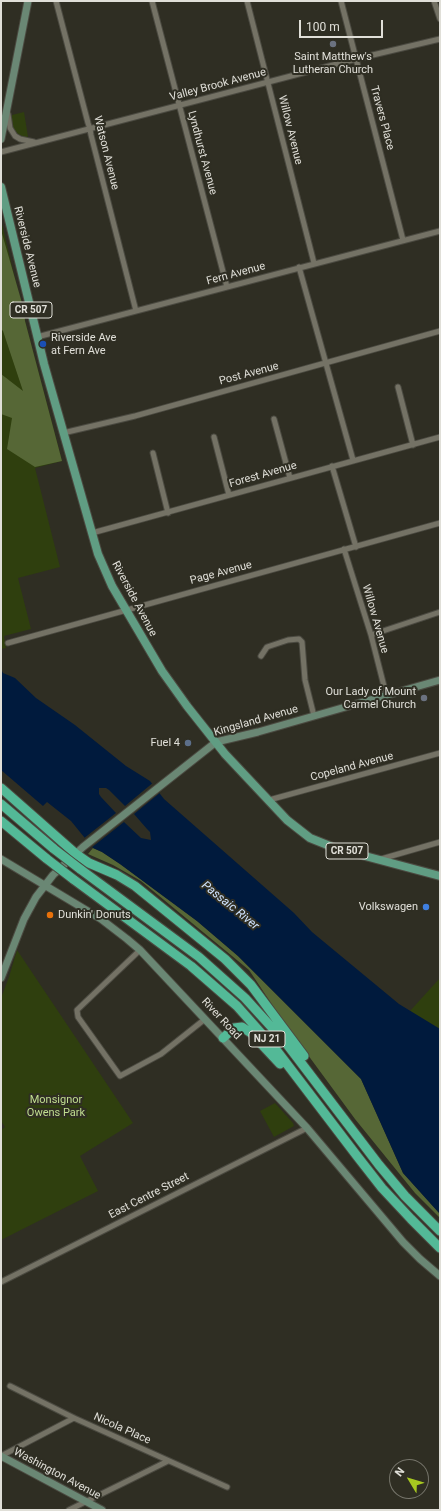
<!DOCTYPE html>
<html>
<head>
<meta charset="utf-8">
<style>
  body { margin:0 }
  #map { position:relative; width:441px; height:1511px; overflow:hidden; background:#2f2e23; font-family:Roboto,sans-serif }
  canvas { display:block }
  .frame { position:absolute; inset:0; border:2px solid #e0dfd8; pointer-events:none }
  .north { position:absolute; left:389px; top:1459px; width:40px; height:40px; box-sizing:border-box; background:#2f2e23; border:1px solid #76756b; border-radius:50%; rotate:308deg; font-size:11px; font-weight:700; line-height:16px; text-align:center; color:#e0dfd8 }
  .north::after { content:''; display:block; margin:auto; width:14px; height:18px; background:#a7c820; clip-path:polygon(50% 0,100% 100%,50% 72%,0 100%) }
  .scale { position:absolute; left:299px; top:20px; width:84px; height:18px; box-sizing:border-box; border:2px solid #e0dfd8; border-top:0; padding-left:5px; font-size:12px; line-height:14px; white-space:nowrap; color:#e0dfd8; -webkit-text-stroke:3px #2f2e23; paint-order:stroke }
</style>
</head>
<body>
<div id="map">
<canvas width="441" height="1511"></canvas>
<div class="frame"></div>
<div class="north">N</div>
<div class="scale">100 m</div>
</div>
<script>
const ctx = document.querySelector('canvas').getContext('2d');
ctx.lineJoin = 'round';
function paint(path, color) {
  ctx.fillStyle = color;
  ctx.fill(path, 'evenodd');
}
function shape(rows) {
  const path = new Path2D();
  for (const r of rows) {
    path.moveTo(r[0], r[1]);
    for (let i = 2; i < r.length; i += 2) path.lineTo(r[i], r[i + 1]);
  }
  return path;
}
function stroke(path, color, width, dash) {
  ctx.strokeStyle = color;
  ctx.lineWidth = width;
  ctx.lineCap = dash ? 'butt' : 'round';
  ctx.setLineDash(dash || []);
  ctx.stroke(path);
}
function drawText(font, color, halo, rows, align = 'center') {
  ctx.font = font + ' Roboto,sans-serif';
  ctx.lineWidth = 4;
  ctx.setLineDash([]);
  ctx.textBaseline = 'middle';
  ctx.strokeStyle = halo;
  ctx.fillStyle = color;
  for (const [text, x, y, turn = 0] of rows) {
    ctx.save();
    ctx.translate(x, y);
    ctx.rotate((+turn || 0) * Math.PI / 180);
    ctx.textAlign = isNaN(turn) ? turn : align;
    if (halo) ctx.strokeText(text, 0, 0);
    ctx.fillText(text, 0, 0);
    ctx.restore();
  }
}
const green = shape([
  [24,112,28,137,24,137,18,134,12,127,12,115],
  [1,220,25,321,62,461,35,468,60,567,18,578,31,629,4,636,6,648,1,649],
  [17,950,133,1123,80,1156,98,1191,1,1240,1,1130,5,1127,1,1121,1,998,9,977],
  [440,978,440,1029,410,1011],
  [275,1103,293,1123,294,1126,274,1137,260,1111]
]);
const forest = shape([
  [1,230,24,310,25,321,62,461,35,467,7,449,12,418,1,414,1,374,23,391,3,331,1,329],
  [93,848,102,852,120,864,197,921,238,956,361,1079,403,1173,440,1214,440,1218,415,1193,355,1119,283,1021,249,970,141,881,113,865,88,854]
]);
const water = shape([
  [1,669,3,673,15,678,36,698,75,725,126,766,150,781,164,799,294,913,312,932,399,1004,440,1029,440,1214,403,1173,361,1079,238,956,197,921,120,864,102,852,93,848,71,821,47,802,43,806,1,770]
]);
const pier = shape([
  [154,782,161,792,134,814,147,829,150,832,151,840,141,838,124,822,91,848,83,839,116,813,101,797,99,794,99,788,106,788,109,790,125,806]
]);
const street = shape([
  [56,1,88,123,90,129,91,135,136,311],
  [152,1,227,287],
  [247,1,314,263],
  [341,1,403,240],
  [434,1,440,19],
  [8,114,10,128,15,136,20,139,34,142],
  [1,152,356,59,440,39],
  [299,267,353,460],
  [37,337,440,231],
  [398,387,413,445],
  [274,419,290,478],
  [63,433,135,416,440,331],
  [214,437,229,495],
  [153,453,168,513],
  [332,466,356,547],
  [92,533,440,437],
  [344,549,371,635,386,694],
  [371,635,440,612],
  [8,643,440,523],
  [261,656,267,647,288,640,299,639,302,642,305,680,314,716],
  [269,800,440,753],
  [381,859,440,842],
  [140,950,77,1010,78,1017,120,1076,161,1054,205,1019],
  [1,1282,307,1128],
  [10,1386,74,1418,227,1487],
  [1,1456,74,1418],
  [69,1510,168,1461]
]);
const secondary = shape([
  [1,139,28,1],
  [1,859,101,919,127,939,140,950,307,1128,403,1242,420,1259,440,1276],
  [1,978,24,919,36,897,53,875,83,847,216,742,258,732,440,680],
  [1,1456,102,1510]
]);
const primary = shape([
  [1,187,44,364,98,554,112,586,162,671,187,706,225,754,287,820,310,838,335,848,440,876]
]);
const highway = shape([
  [1,788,76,854,89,863,117,875,135,886,225,959,251,985,304,1056],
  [1,804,54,849],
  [1,821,47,859],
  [80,869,199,957,245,998,286,1043,379,1165,405,1196,440,1231],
  [73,879,191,966,237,1006,277,1051,357,1156,382,1188,411,1219,440,1248],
  [223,1038,234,1028,242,1027,251,1033,280,1064]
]);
const highwayBridge = shape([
  [54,849,80,869],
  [47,859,73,879]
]);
const markers = [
  [333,44,4,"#6b7280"],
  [43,344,4,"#1a4fb4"],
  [424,698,4,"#6b7280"],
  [188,743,4,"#5c6f8a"],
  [426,907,4,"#3f7fe0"],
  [50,915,4,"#e8710a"]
];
const shields = [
  [31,310,42],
  [347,851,42],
  [267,1039,36]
];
const shieldNames = [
  ["CR 507",31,310],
  ["CR 507",347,851],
  ["NJ 21",267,1039]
];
const poiNames = [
  ["Saint Matthew's",333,57,"center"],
  ["Lutheran Church",333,70,"center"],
  ["Riverside Ave",51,338,"left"],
  ["at Fern Ave",51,351,"left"],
  ["Our Lady of Mount",416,692],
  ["Carmel Church",416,705],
  ["Fuel 4",180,743],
  ["Volkswagen",418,907],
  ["Dunkin' Donuts",58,915,"left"]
];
const streetNames = [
  ["Valley Brook Avenue",218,85,-15],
  ["Travers Place",382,118,75],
  ["Willow Avenue",290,130,76],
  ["Watson Avenue",106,153,76],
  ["Lyndhurst Avenue",202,153,75],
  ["Riverside Avenue",27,247,76],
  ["Fern Avenue",236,274,-15],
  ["Post Avenue",249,374,-15],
  ["Forest Avenue",263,475,-16],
  ["Page Avenue",221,573,-15],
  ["Riverside Avenue",134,599,62],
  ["Willow Avenue",375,619,74],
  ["Kingsland Avenue",256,721,-16],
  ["Copeland Avenue",352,767,-15],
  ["River Road",221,1019,47],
  ["East Centre Street",149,1196,-27],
  ["Nicola Place",122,1429,24],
  ["Washington Avenue",57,1474,28]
];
const parkNames = [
  ["Monsignor",56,1100],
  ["Owens Park",56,1113]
];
const waterNames = [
  ["Passaic River",230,906,39]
];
paint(green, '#2f3f0e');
paint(forest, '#566736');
paint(water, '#001a3d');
paint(pier, '#2f2e23');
stroke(street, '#4b4a41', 7);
stroke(secondary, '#4b4a41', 9);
stroke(primary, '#4b4a41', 10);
stroke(highway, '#4b4a41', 11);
stroke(street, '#747265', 5);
stroke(secondary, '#6a8774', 7);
stroke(primary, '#609d83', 8);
stroke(highway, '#53b997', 9);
stroke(highwayBridge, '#4b4a41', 11, []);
stroke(highwayBridge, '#53b997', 9);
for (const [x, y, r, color] of markers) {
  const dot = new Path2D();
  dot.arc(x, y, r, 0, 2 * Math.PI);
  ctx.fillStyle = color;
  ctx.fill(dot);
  stroke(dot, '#2f2e23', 1.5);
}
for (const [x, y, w] of shields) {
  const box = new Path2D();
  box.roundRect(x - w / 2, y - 8, w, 16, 3);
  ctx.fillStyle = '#2f2e23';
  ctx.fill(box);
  stroke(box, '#e0dfd8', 1);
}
drawText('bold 10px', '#e0dfd8', null, shieldNames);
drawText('11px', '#e0dfd8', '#2f2e23', poiNames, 'right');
drawText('11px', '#e0dfd8', '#2f2e23', streetNames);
drawText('11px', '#c0dd90', '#2f2e23', parkNames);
drawText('italic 12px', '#d0e4ff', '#2f2e23', waterNames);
</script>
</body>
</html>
